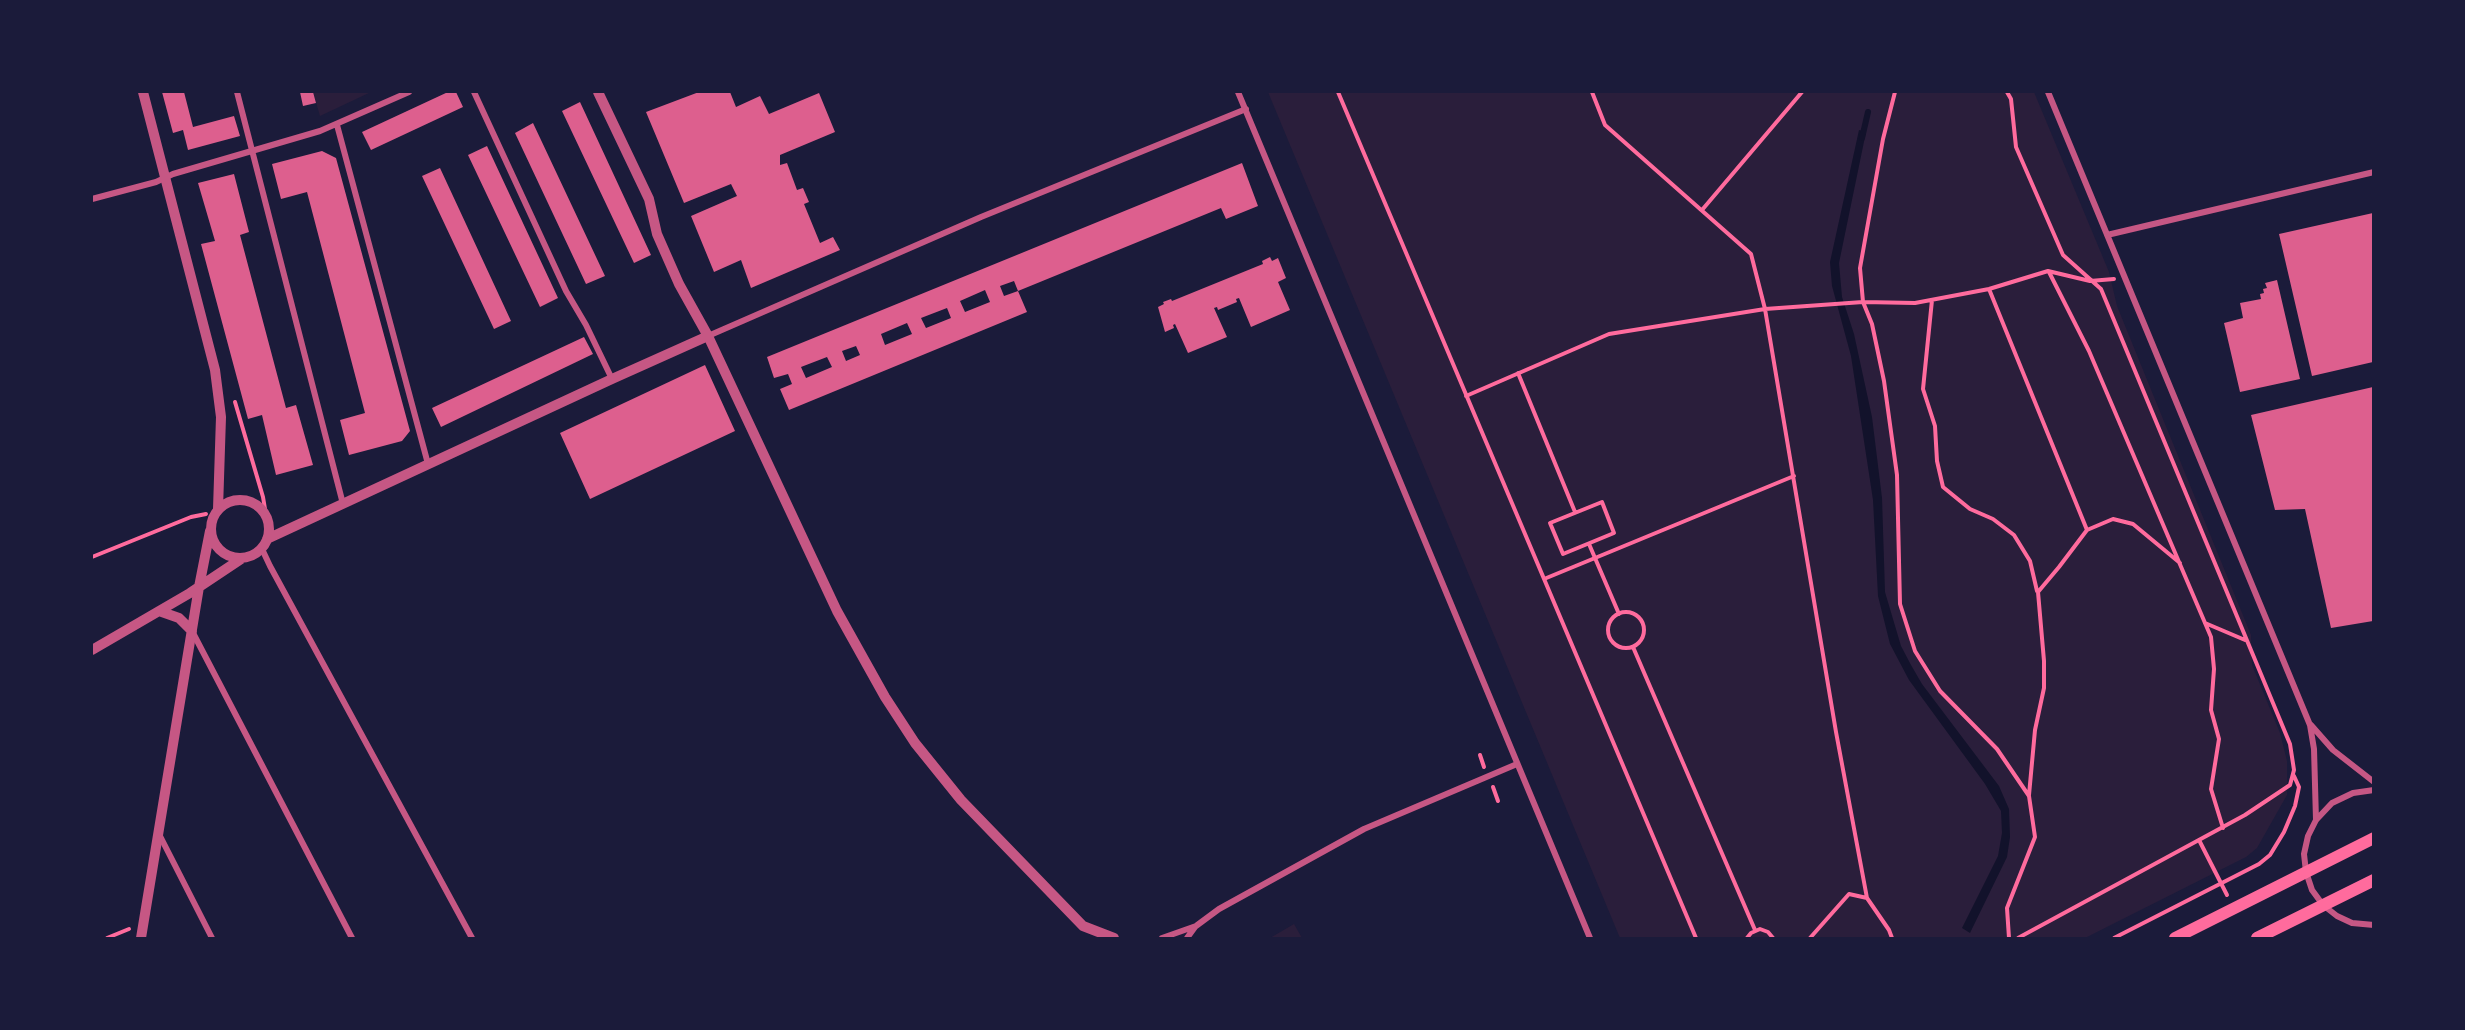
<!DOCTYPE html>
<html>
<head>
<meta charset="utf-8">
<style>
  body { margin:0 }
  #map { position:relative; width:2465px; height:1030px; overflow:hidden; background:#1b1b3a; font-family:"DejaVu Sans",sans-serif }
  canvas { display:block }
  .frame { position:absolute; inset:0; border:93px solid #1b1b3a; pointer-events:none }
</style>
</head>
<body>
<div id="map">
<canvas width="2465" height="1030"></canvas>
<div class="frame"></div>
</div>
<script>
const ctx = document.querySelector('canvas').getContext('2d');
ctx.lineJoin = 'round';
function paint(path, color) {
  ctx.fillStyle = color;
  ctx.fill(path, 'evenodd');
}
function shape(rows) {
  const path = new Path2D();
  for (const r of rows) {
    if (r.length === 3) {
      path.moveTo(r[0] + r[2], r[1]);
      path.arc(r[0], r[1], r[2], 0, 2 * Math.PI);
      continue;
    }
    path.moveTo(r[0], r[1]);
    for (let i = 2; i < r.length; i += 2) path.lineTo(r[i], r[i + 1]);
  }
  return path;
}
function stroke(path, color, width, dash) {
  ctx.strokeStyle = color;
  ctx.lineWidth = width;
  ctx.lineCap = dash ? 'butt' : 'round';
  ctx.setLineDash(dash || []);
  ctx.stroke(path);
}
const green = shape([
  [313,92,371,92,320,116],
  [1268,92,2034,92,2109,272,2117,306,2251,635,2252,665,2280,733,2287,761,2287,795,2257,848,2246,857,2085,938,1620,938],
  [1294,924,1302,938,1270,938]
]);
const water = shape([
  [1859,130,1866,132,1839,263,1842,297,1854,334,1872,417,1882,498,1885,592,1901,646,1911,665,1922,684,1999,786,2009,809,2010,837,2007,857,1970,933,1962,928,1998,856,2002,833,2001,811,1985,784,1909,680,1890,644,1878,596,1873,500,1851,356,1832,286,1830,262]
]);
const stream = shape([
  [1862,138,1868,112]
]);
const building = shape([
  [162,92,184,92,193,127,234,116,240,136,188,150,183,130,173,133],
  [300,92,313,92,316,103,303,106],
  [448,92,456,92,463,107,371,150,362,132],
  [699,92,730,92,736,107,760,96,769,114,819,93,835,132,780,155,780,165,787,163,797,190,803,188,809,202,804,204,820,243,833,237,840,250,751,288,741,260,714,272,691,216,737,196,731,184,684,203,646,112],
  [580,102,651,255,634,263,562,111],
  [533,123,605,276,586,284,515,133],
  [487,146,558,298,540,307,468,155],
  [322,151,336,158,410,431,402,441,349,455,340,420,365,413,307,192,281,199,272,164],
  [1242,163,1258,206,1226,219,1221,208,1018,291,1014,281,1000,286,1004,296,1018,291,1027,312,789,410,780,389,792,384,788,374,774,378,767,357],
  [985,290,990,302,965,312,960,301],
  [947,308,951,318,926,328,921,318],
  [907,323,912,334,885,345,881,334],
  [856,346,860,355,846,361,842,351],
  [827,357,832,367,806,378,801,367],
  [440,168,511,321,494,329,422,176],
  [234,174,249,232,240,235,286,408,296,405,313,465,276,475,262,415,248,419,201,244,215,241,198,183],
  [2373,213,2373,362,2312,376,2279,234],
  [1270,257,1272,261,1278,258,1286,278,1278,282,1290,310,1251,327,1239,298,1236,299,1237,302,1218,310,1217,307,1214,308,1227,337,1188,353,1175,324,1173,325,1174,328,1165,332,1158,307,1164,304,1163,302,1171,299,1172,301,1263,264,1262,261],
  [2277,280,2300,379,2240,392,2224,323,2243,318,2240,303,2261,299,2260,294,2264,293,2263,289,2267,288,2265,283],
  [584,337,593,354,441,427,432,408],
  [705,365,735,431,590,499,560,433],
  [2373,387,2373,621,2331,628,2305,509,2275,510,2251,415]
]);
const path = shape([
  [1338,92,1696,938],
  [1592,92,1605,125,1751,254,1765,309,1836,732,1867,898,1889,930,1892,938],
  [1895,92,1883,139,1860,268,1863,302,1872,324,1884,381,1897,475,1900,604,1915,651,1940,691,1997,749,2029,796,2035,837,2007,908,2009,938],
  [2007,92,2011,99,2016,147,2063,255,2101,289,2290,744,2294,770,2290,785,2245,815,2018,938],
  [1702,210,1802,92],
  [2049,272,2089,351,2211,637,2214,669,2211,710,2219,739,2211,789,2223,828],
  [1989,289,2087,530],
  [1932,300,1923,389,1935,426,1937,461,1943,487,1970,509,1993,519,2014,535,2030,561,2037,591],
  [1518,373,1575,512],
  [1466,396,1609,334,1765,309,1863,302,1915,303,1989,289,2048,271,2090,281,2114,279],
  [235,402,263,497,266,515],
  [1602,502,1614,533,1563,554,1550,523,1602,502],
  [1589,544,1619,614],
  [92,557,191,517,206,514],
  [1544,579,1794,476],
  [1626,630,18],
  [2205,623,2245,640],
  [1633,647,1755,930],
  [1480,755,1484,767],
  [1493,787,1498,801],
  [2029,795,2035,730,2044,688,2044,661,2038,592,2059,567,2087,530,2113,519,2133,524,2180,563],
  [2199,840,2227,895],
  [107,938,129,929],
  [1747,938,1751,933,1760,929,1768,932,1773,938],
  [1810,938,1849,894,1867,898],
  [2114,938,2259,864,2270,855,2284,832,2295,806,2299,787,2294,776]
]);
const minor = shape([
  [237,92,343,504],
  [474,92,566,291,586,325,612,379],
  [1238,92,1590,938],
  [2048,92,2310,725,2314,749,2316,820],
  [337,125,428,464],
  [92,199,156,182,173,174,320,131,409,92],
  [2107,235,2374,172],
  [708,336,981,217,1246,109],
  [262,549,270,566,472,938],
  [192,631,352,938],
  [2311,725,2333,750,2374,782],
  [2374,790,2353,793,2332,803,2316,820,2308,836,2304,854,2306,872,2312,890,2323,905,2337,916,2352,923,2374,925],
  [159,834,212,938],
  [1162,938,1196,926,1219,909,1364,829,1517,764],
  [1187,938,1195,927]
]);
const tertiary = shape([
  [143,92,215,370,221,417,218,509],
  [598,92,649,199,657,234,679,284,708,336,837,611,885,697,915,743,961,800,1083,926,1114,938],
  [240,529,29],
  [267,539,612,379,708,336],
  [159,611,179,618,192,631],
  [92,650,190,593,241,559],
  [141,938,199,587,210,531]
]);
const secondary = shape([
  [2175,938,2374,838],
  [2257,938,2374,880]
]);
paint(green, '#2a1e3b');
paint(water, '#12122b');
stroke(stream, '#12122b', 6);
paint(building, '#dd5f8e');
stroke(path, '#ff6b9d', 4);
stroke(minor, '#c65784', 6);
stroke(tertiary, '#c65784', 10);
stroke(secondary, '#ff6b9d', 12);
</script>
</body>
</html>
